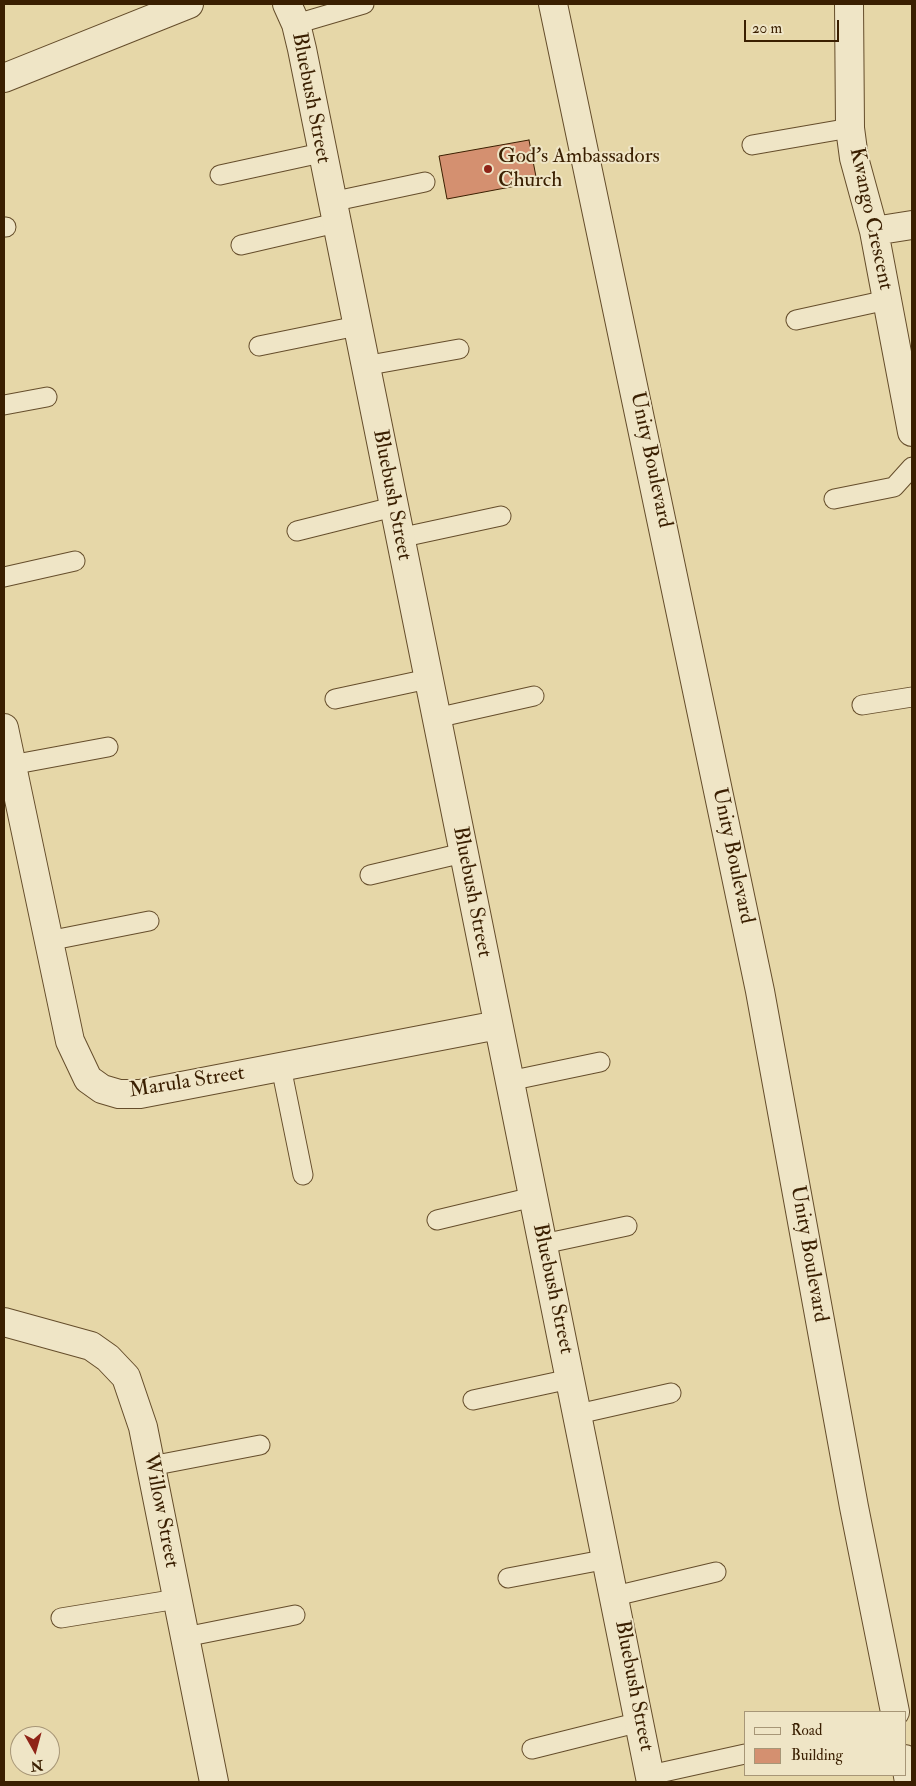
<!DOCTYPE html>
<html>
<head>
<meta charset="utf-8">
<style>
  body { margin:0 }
  #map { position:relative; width:916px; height:1786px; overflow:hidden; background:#e6d7a8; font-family:"IM FELL Double Pica",serif }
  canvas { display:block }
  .frame { position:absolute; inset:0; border:5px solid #3a1f01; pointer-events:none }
  .legend { position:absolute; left:744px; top:1711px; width:162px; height:65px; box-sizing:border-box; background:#efe5c6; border:1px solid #a79677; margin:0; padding:6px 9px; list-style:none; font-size:15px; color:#3a1f01 }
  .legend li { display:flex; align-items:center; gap:10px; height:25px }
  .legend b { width:25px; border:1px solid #a79677 }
  .north { position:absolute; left:10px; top:1726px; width:50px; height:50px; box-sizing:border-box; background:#efe5c6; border:1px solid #a79677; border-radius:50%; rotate:173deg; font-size:14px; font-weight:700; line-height:20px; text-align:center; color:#3a1f01 }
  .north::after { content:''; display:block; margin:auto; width:18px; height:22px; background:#8f2418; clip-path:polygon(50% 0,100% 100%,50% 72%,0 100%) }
  .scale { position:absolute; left:744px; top:20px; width:95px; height:22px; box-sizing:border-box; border:2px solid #3a1f01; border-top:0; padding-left:6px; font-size:15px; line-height:18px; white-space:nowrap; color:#3a1f01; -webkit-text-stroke:4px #efe5c6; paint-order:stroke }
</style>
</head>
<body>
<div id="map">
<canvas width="916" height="1786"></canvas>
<div class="frame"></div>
<ul class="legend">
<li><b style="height:6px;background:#efe5c6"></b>Road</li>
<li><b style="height:14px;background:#d49070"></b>Building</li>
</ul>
<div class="north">N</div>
<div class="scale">20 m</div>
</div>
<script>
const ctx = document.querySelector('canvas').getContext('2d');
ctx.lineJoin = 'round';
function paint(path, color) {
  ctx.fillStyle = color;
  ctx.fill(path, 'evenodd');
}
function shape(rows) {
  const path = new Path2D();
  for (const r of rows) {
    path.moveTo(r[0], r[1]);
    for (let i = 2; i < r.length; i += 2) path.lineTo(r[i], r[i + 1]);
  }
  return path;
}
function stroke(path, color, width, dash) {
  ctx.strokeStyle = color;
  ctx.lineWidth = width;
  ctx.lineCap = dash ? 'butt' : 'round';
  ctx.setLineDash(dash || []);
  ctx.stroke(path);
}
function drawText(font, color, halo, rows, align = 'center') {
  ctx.font = font + ' "IM FELL Double Pica",serif';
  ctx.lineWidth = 4;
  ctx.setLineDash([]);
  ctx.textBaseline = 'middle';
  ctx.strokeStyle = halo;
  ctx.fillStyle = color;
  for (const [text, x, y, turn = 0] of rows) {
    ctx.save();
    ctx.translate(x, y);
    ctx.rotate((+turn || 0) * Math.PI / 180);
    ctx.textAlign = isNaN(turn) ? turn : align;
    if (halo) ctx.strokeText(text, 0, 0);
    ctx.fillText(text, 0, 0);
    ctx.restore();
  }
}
const building = shape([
  [529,140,537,182,447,199,439,156,529,140]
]);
const service = shape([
  [296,24,364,4],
  [752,145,850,128],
  [220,175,321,153],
  [331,202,425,182],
  [4,227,6,227],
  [241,245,336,223],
  [796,320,887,300],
  [259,346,357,326],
  [364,366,459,349],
  [4,405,47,397],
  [834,499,894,487,912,467],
  [297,531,393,507],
  [399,538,501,516],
  [4,577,75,561],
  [335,699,428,679],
  [862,705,912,697],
  [436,718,534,696],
  [11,765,108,747],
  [370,875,463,853],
  [48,941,149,921],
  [281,1067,303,1175],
  [509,1081,600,1062],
  [437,1220,533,1197],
  [543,1244,627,1226],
  [473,1400,570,1379],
  [578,1414,671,1393],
  [151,1466,260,1445],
  [508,1578,608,1559],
  [615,1596,716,1572],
  [61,1618,177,1599],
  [185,1637,295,1615],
  [532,1749,640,1722],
  [650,1775,745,1754]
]);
const minor = shape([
  [287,4,296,24,302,49,651,1782],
  [849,4,850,128,854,158,874,231,912,432],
  [4,78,189,4],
  [874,231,912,225],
  [4,728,70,1041,88,1079,102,1089,119,1094,140,1094,498,1025],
  [4,1322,91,1346,108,1358,126,1377,143,1427,214,1782]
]);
const tertiary = shape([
  [553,4,760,991,854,1507,895,1712],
  [905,1759,909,1782]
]);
const markers = [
  [488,169,5,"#8f2418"]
];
const streetNames = [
  ["Bluebush Street",310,98,79],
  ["Kwango Crescent",870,219,78],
  ["Unity Boulevard",650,460,78],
  ["Bluebush Street",391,495,79],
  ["Unity Boulevard",732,856,78],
  ["Bluebush Street",471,892,79],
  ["Marula Street",187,1083,-9],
  ["Unity Boulevard",808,1254,80],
  ["Bluebush Street",552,1289,78],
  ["Willow Street",160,1511,79],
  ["Bluebush Street",633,1686,79]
];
const poiNames = [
  ["God's Ambassadors",498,157],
  ["Church",498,181]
];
paint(building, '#d49070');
stroke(building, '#3a1f01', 1);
stroke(service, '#654d2b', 21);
stroke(minor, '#654d2b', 30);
stroke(tertiary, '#654d2b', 30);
stroke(service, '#efe5c6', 19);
stroke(minor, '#efe5c6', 28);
stroke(tertiary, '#efe5c6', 28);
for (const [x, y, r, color] of markers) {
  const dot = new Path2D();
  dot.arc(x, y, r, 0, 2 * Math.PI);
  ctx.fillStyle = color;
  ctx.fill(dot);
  stroke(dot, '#efe5c6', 2);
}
drawText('21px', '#3a1f01', '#efe5c6', streetNames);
drawText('21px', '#3a1f01', '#efe5c6', poiNames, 'left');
</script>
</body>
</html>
